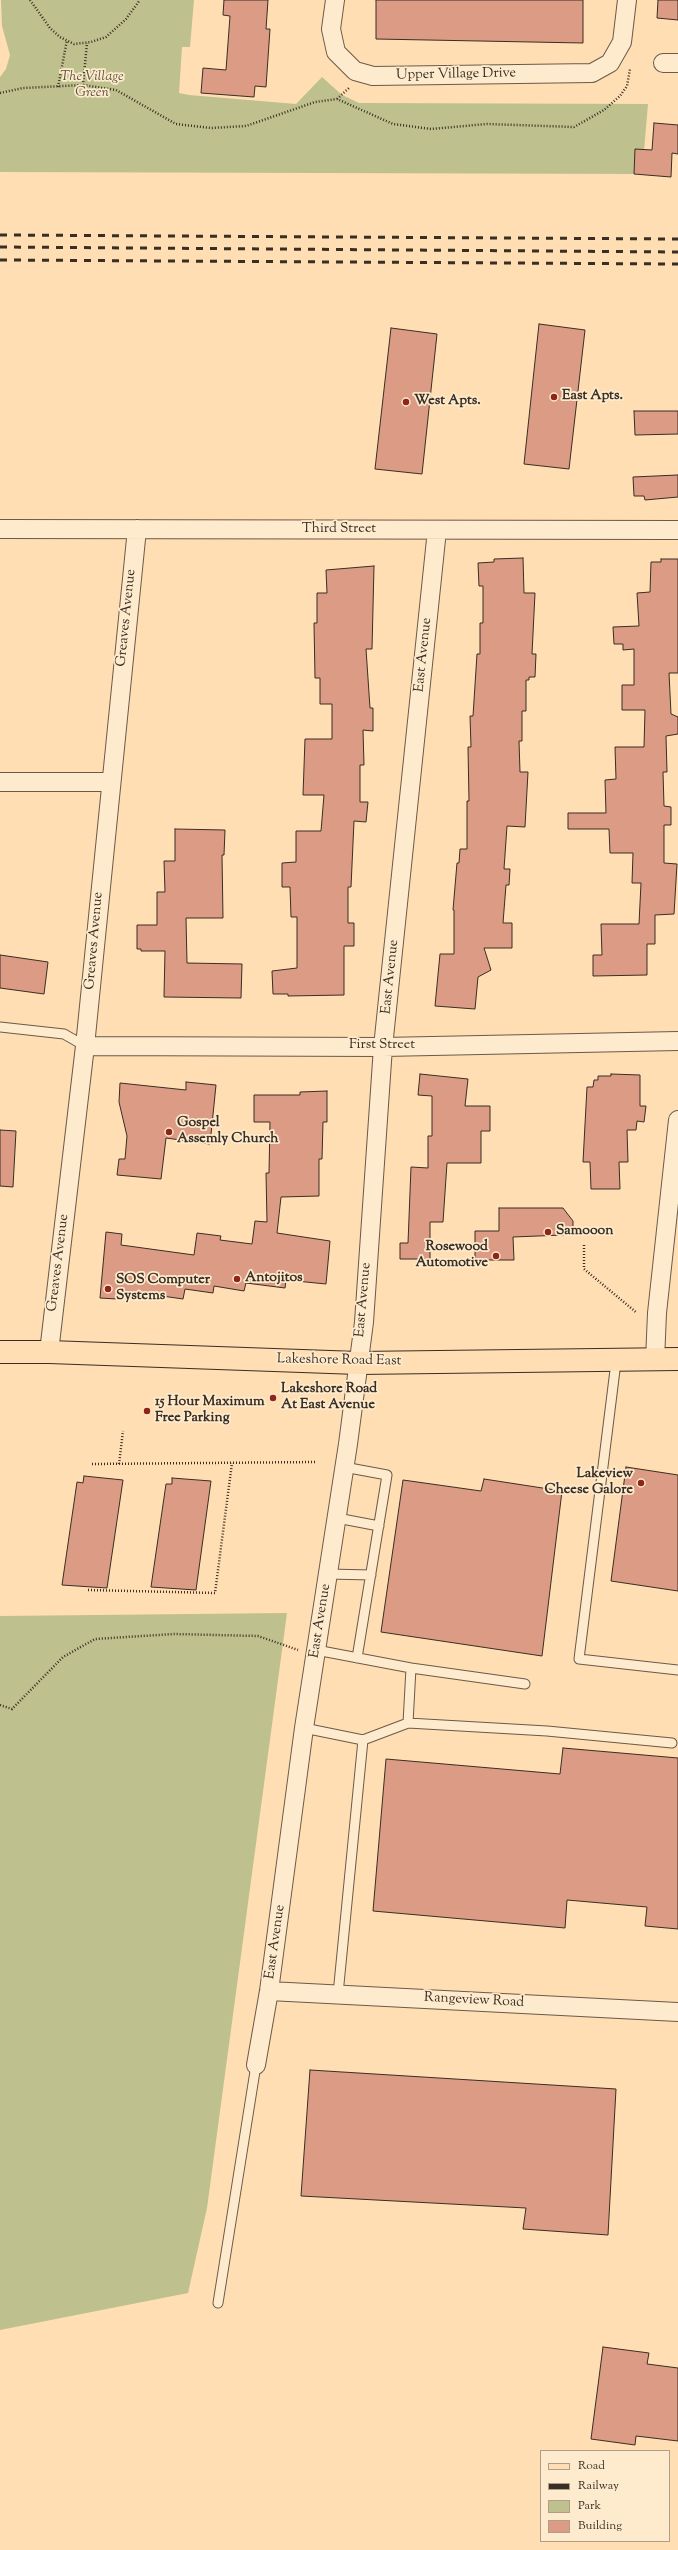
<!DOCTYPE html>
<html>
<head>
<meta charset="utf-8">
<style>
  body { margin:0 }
  #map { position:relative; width:678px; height:2550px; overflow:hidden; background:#fedeb2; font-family:"Sorts Mill Goudy",serif }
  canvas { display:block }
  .legend { position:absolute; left:540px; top:2450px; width:130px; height:92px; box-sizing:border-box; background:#feeacd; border:1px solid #af9f89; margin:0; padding:5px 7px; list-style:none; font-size:12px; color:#392e24 }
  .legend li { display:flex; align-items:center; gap:8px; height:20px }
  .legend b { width:20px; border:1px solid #af9f89 }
</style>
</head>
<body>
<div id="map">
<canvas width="678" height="2550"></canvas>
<ul class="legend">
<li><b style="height:5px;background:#fedeb2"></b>Road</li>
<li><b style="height:5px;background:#392e24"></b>Railway</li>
<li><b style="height:11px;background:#bec18d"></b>Park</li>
<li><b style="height:11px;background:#dc9b84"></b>Building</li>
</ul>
</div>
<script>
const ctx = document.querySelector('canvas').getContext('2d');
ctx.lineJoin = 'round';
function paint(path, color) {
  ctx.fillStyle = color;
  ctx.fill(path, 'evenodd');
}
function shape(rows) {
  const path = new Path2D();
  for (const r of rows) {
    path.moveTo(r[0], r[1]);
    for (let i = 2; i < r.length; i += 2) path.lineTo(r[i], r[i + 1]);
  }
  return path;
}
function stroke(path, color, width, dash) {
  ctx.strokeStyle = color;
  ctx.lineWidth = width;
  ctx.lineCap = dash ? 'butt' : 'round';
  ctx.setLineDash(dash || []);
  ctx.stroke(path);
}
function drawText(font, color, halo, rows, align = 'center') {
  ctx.font = font + ' "Sorts Mill Goudy",serif';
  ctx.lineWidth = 3.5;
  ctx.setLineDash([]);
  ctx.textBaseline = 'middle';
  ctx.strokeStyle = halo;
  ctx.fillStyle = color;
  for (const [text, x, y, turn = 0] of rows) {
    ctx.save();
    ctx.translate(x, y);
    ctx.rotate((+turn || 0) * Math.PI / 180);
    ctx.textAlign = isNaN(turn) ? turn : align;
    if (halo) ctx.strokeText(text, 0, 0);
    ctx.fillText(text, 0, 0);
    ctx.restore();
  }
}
const green = shape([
  [1,0,194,0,190,47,182,47,179,93,189,95,296,104,322,77,342,95,359,103,648,104,642,174,0,172,0,77,6,69,10,55,2,26],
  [287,1613,207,2208,188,2293,0,2330,0,1616]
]);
const building = shape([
  [224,0,268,0,266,29,270,29,266,87,255,86,254,97,201,93,203,68,226,70,230,16,223,15,224,0],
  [376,0,583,0,583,43,376,39,376,0],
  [658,0,678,0,678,20,657,18,658,0],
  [654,123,678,125,678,154,672,153,671,177,634,174,635,149,652,150,654,123],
  [539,324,585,330,569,469,524,464,539,324],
  [391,328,437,334,422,474,375,469,391,328],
  [634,411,678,411,678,434,635,435,634,411],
  [678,475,678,497,645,500,644,496,634,496,633,477,678,475],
  [523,558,524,593,535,593,532,654,536,654,535,677,529,677,529,680,526,680,526,711,522,711,522,741,519,741,520,772,528,772,525,827,507,826,504,869,510,869,509,885,506,885,503,923,512,923,512,948,484,948,491,970,478,977,475,1009,435,1006,440,954,454,954,454,910,453,910,457,863,459,863,460,849,467,849,467,801,469,801,468,747,471,747,470,716,473,716,477,654,480,654,480,623,483,623,483,586,479,586,478,563,494,562,494,559,523,558],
  [661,559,678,559,678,673,669,673,671,714,678,717,678,734,666,736,667,772,663,772,664,806,671,807,671,825,664,825,664,863,677,864,674,914,655,915,655,944,647,944,647,975,593,976,593,955,602,955,601,924,639,924,641,883,632,883,633,853,610,853,609,829,568,829,568,813,606,813,605,780,616,779,615,747,644,747,645,710,622,710,622,685,634,685,634,649,623,650,623,644,614,644,613,627,639,626,637,593,650,592,651,562,661,562,661,559],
  [374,566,372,649,366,649,370,708,373,708,373,731,363,730,364,765,360,765,360,802,368,802,366,822,354,821,351,887,348,887,348,923,354,923,354,946,344,946,344,995,288,996,288,994,273,994,272,971,297,968,297,917,291,917,290,887,282,887,282,863,296,862,296,831,321,831,324,795,303,795,305,739,332,739,332,704,320,704,320,678,315,678,314,623,317,623,317,593,327,593,326,570,374,566],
  [175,829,225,830,224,855,222,855,223,918,186,918,187,963,242,964,241,998,164,997,165,951,141,951,141,949,137,949,137,925,157,925,157,892,165,892,164,861,175,861,175,829],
  [0,955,48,962,44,994,0,988,0,955],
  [420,1074,468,1079,465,1106,490,1106,490,1131,481,1131,481,1163,447,1163,443,1222,430,1222,430,1259,400,1259,400,1243,408,1243,411,1167,428,1168,428,1136,432,1136,432,1096,418,1095,420,1074],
  [611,1074,640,1075,640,1106,646,1106,644,1122,637,1121,636,1130,627,1130,628,1162,619,1162,620,1189,591,1189,590,1162,583,1162,587,1087,593,1087,594,1080,598,1080,598,1076,611,1076,611,1074],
  [186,1082,216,1085,210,1144,166,1138,161,1179,117,1175,119,1159,125,1159,127,1136,119,1102,120,1083,186,1090,186,1082],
  [327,1091,327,1122,323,1122,322,1159,319,1159,319,1196,281,1197,277,1233,330,1241,326,1284,286,1280,285,1288,246,1283,244,1291,214,1286,213,1293,185,1289,183,1299,148,1294,147,1299,117,1295,117,1299,100,1298,106,1232,122,1234,121,1245,194,1255,197,1233,221,1236,220,1240,252,1244,255,1221,267,1222,266,1173,269,1173,270,1122,254,1122,254,1095,300,1095,300,1092,327,1091],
  [0,1130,16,1131,13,1187,0,1186,0,1130],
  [499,1208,563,1208,573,1221,573,1228,568,1233,563,1235,513,1237,514,1260,475,1260,475,1231,499,1231,499,1208],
  [626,1467,678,1475,678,1591,611,1581,626,1467],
  [84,1476,123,1480,107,1588,62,1585,77,1482,83,1483,84,1476],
  [172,1478,211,1481,196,1590,151,1587,166,1484,172,1484,172,1478],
  [484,1479,562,1491,542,1656,381,1632,403,1480,481,1491,484,1479],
  [563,1748,678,1758,678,1929,645,1926,647,1907,567,1900,565,1928,373,1911,386,1759,560,1774,563,1748],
  [310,2070,616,2089,608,2235,523,2229,526,2208,301,2196,310,2070],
  [603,2347,649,2353,647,2364,678,2368,678,2441,636,2436,635,2445,591,2439,603,2347]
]);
const path = shape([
  [30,0,50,28,60,37,74,44,91,42,106,37,126,19,140,0],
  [83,85,87,43],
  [58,87,67,40],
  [0,93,23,88,83,85,116,90,176,124,211,128,246,126,315,102,337,99,393,124,431,129,487,124,574,127,604,110,620,96,627,86,630,69],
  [337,99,349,88],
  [584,1245,584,1269,637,1313],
  [92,1464,317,1462],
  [119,1464,123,1431],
  [88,1590,215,1593,232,1463],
  [0,1705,12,1709,63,1657,95,1639,174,1634,258,1636,298,1650]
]);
const service = shape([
  [0,1027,64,1034,85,1046],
  [616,1362,579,1659,678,1670],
  [344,1467,387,1475,357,1658],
  [337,1518,379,1526],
  [328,1574,371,1575],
  [316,1650,411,1668,525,1684],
  [408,1723,547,1731,672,1743],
  [304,1728,363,1740],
  [338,1994,363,1740,408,1723,411,1668],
  [218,2303,256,2065]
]);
const minor = shape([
  [335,0,331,29,336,52,355,71,373,76,592,73,610,63,622,42,627,0],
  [663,63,678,63],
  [0,529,678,530],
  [0,782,110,782],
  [85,1046,383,1047,678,1041],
  [49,1352,85,1046,137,529],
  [655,1360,657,1313,678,1120],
  [269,1991,678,2012],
  [256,2065,269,1991,304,1728,348,1444,364,1322,383,1047,437,530]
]);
const primary = shape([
  [0,1352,49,1352,358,1363,678,1359]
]);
const rail = shape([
  [0,235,678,239],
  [0,247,678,252],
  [0,260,678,264]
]);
const markers = [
  [554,397,4,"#8f2418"],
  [406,402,4,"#8f2418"],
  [169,1132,4,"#8f2418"],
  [548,1232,4,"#8f2418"],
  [496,1256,4,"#8f2418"],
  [237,1279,4,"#8f2418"],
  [108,1289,4,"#8f2418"],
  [273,1398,4,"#8f2418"],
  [147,1411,4,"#8f2418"],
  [641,1483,4,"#8f2418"]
];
const streetNames = [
  ["Upper Village Drive",456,75,-1],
  ["Third Street",339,530],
  ["Greaves Avenue",127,618,-84],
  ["East Avenue",424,655,-84],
  ["Greaves Avenue",95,941,-85],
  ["East Avenue",391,977,-84],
  ["First Street",382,1046],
  ["Greaves Avenue",59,1263,-83],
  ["East Avenue",364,1300,-85],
  ["Lakeshore Road East",339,1361,1],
  ["East Avenue",321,1621,-81],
  ["East Avenue",276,1942,-82],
  ["Rangeview Road",474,2001,3]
];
const parkNames = [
  ["The Village",92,78],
  ["Green",92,94]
];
const poiNames = [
  ["East Apts.",562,397],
  ["West Apts.",414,402],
  ["Gospel",177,1124],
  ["Assemly Church",177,1140],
  ["Samooon",556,1232],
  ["Rosewood",488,1248,"right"],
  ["Automotive",488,1264,"right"],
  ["Antojitos",245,1279],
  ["SOS Computer",116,1281],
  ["Systems",116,1297],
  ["Lakeshore Road",281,1390],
  ["At East Avenue",281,1406],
  ["15 Hour Maximum",155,1403],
  ["Free Parking",155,1419],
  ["Lakeview",633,1475,"right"],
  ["Cheese Galore",633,1491,"right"]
];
paint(green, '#bec18d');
paint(building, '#dc9b84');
stroke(building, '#392e24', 1);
stroke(service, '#6a5a48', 11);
stroke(minor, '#6a5a48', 20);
stroke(primary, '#392e24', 24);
stroke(path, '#392e24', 2.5, [1, 2]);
stroke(service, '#feeacd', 9);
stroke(minor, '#feeacd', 18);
stroke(primary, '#fedeb2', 22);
stroke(rail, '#392e24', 3, [7, 7]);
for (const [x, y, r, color] of markers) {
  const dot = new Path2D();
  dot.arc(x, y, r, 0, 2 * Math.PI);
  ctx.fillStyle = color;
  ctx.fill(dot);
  stroke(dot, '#feeacd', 1.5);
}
drawText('14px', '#392e24', '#feeacd', streetNames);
drawText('italic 14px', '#5a533e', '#feeacd', parkNames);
drawText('bold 14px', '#392e24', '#feeacd', poiNames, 'left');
</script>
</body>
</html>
